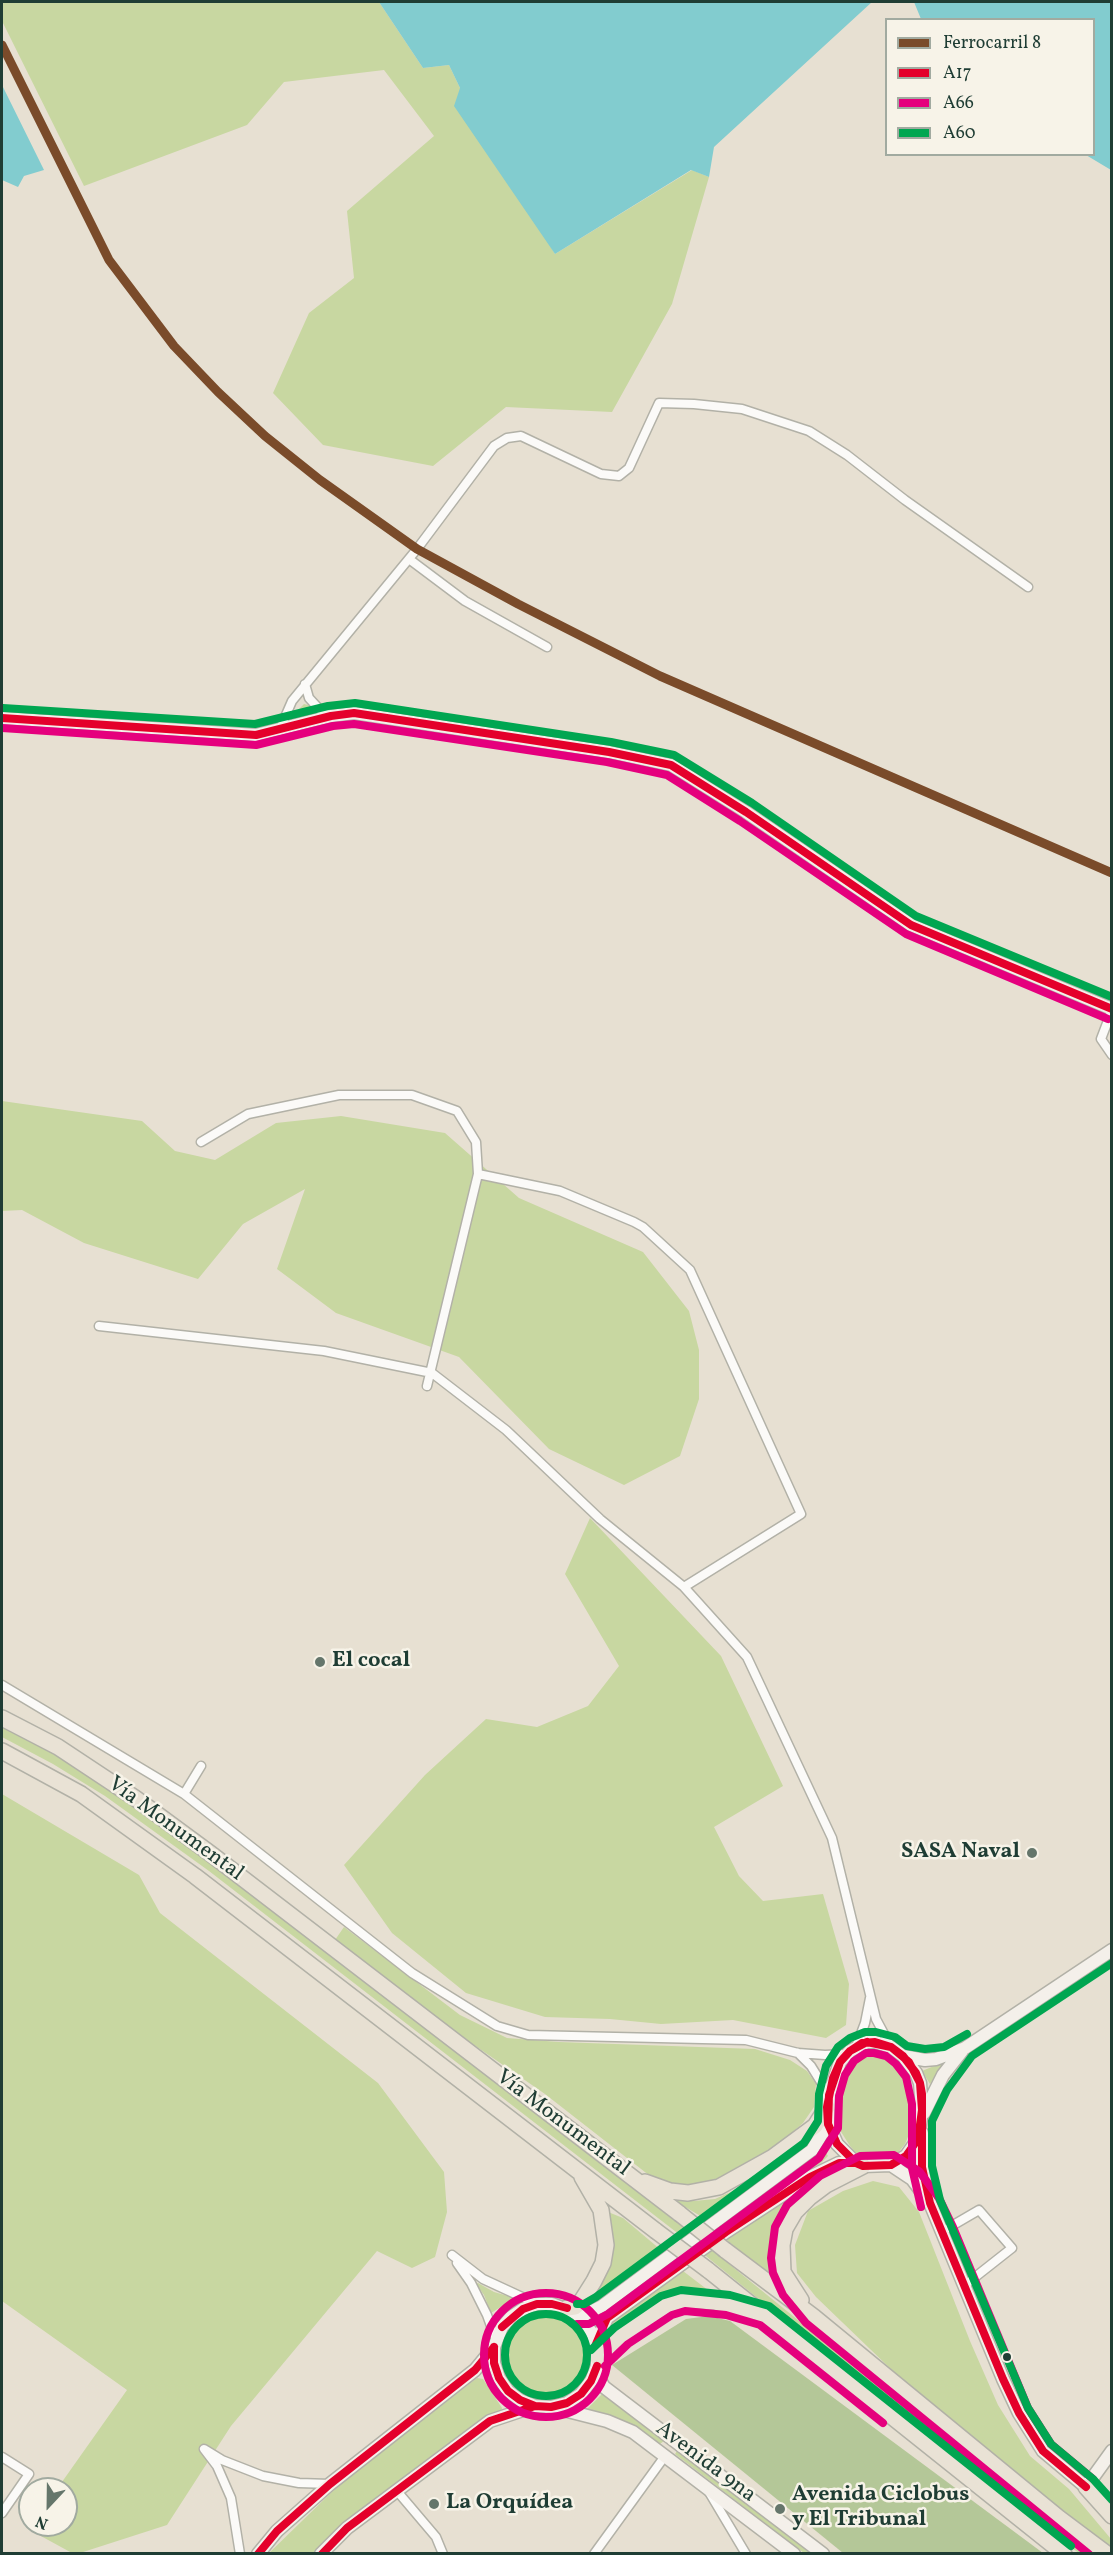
<!DOCTYPE html>
<html>
<head>
<meta charset="utf-8">
<style>
  body { margin:0 }
  #map { position:relative; width:1113px; height:2555px; overflow:hidden; background:#e7e0d2; font-family:Vollkorn,serif }
  canvas { display:block }
  .frame { position:absolute; inset:0; border:3px solid #1f3d34; pointer-events:none }
  .legend { position:absolute; left:885px; top:18px; width:210px; height:138px; box-sizing:border-box; background:#f7f3e8; border:2px solid #a1aaa0; margin:0; padding:8px 10px; list-style:none; font-size:18px; color:#1f3d34 }
  .legend li { display:flex; align-items:center; gap:12px; height:30px }
  .legend b { width:30px; border:2px solid #a1aaa0 }
  .north { position:absolute; left:18px; top:2477px; width:60px; height:60px; box-sizing:border-box; background:#f7f3e8; border:2px solid #a1aaa0; border-radius:50%; rotate:202deg; font-size:16px; font-weight:700; line-height:24px; text-align:center; color:#1f3d34 }
  .north::after { content:''; display:block; margin:auto; width:21px; height:27px; background:#65766b; clip-path:polygon(50% 0,100% 100%,50% 72%,0 100%) }
</style>
</head>
<body>
<div id="map">
<canvas width="1113" height="2555"></canvas>
<div class="frame"></div>
<ul class="legend">
<li><b style="height:8px;background:#7a4b2a"></b>Ferrocarril 8</li>
<li><b style="height:8px;background:#e4002b"></b>A17</li>
<li><b style="height:8px;background:#e5007d"></b>A66</li>
<li><b style="height:8px;background:#00a651"></b>A60</li>
</ul>
<div class="north">N</div>
</div>
<script>
const ctx = document.querySelector('canvas').getContext('2d');
ctx.lineJoin = 'round';
function paint(path, color) {
  ctx.fillStyle = color;
  ctx.fill(path, 'evenodd');
}
function shape(rows) {
  const path = new Path2D();
  for (const r of rows) {
    if (r.length === 3) {
      path.moveTo(r[0] + r[2], r[1]);
      path.arc(r[0], r[1], r[2], 0, 2 * Math.PI);
      continue;
    }
    path.moveTo(r[0], r[1]);
    for (let i = 2; i < r.length; i += 2) path.lineTo(r[i], r[i + 1]);
  }
  return path;
}
function stroke(path, color, width, dash) {
  ctx.strokeStyle = color;
  ctx.lineWidth = width;
  ctx.lineCap = dash ? 'butt' : 'round';
  ctx.setLineDash(dash || []);
  ctx.stroke(path);
}
function drawText(font, color, halo, rows, align = 'center') {
  ctx.font = font + ' Vollkorn,serif';
  ctx.lineWidth = 5;
  ctx.setLineDash([]);
  ctx.textBaseline = 'middle';
  ctx.strokeStyle = halo;
  ctx.fillStyle = color;
  for (const [text, x, y, turn = 0] of rows) {
    ctx.save();
    ctx.translate(x, y);
    ctx.rotate((+turn || 0) * Math.PI / 180);
    ctx.textAlign = isNaN(turn) ? turn : align;
    if (halo) ctx.strokeText(text, 0, 0);
    ctx.fillText(text, 0, 0);
    ctx.restore();
  }
}
const green = shape([
  [2,2,379,2,423,68,449,65,460,88,555,254,692,170,709,177,672,304,612,412,506,407,433,466,323,445,273,393,309,313,354,278,347,211,434,136,384,70,284,82,247,125,84,186,2,21],
  [304,704,308,705,317,713,297,720,294,717,297,711],
  [2,1101,142,1121,175,1151,215,1160,276,1123,341,1116,445,1133,519,1198,643,1252,689,1311,699,1350,699,1399,680,1456,624,1485,549,1449,459,1357,336,1313,277,1269,305,1189,243,1224,198,1279,84,1243,22,1210,2,1211],
  [590,1518,721,1656,783,1786,714,1827,739,1876,763,1901,823,1894,849,1984,846,2025,826,2038,733,2020,661,2024,610,2019,545,2017,466,1993,392,1933,344,1865,425,1775,486,1719,537,1727,588,1706,619,1666,565,1574],
  [2,1727,54,1754,105,1787,210,1862,681,2225,905,2407,1093,2553,1079,2553,1059,2539,904,2417,680,2235,209,1871,105,1796,53,1764,2,1737],
  [2,1794,139,1875,160,1913,378,2083,444,2172,447,2212,435,2257,412,2268,377,2251,231,2426,167,2525,80,2553,72,2553,28,2529,31,2525,66,2525,66,2489,57,2489,127,2390,2,2301],
  [344,1927,460,2015,507,2038,559,2042,755,2049,790,2060,807,2071,816,2084,814,2107,803,2123,767,2155,725,2181,676,2188,650,2176,545,2094,464,2038,335,1940],
  [866,2051,877,2051,887,2055,899,2066,911,2088,914,2110,912,2127,905,2144,897,2154,878,2160,867,2159,858,2155,850,2146,838,2127,835,2113,835,2095,845,2065,854,2055],
  [946,2061,930,2084,922,2071],
  [811,2136,800,2152,707,2220,667,2196,694,2201,715,2199,735,2190],
  [825,2151,828,2156,821,2163,719,2232,714,2228],
  [815,2180,791,2210,781,2281,770,2279,727,2240],
  [873,2181,899,2187,919,2212,970,2341,998,2405,1030,2456,1069,2489,1111,2539,1111,2548,999,2463,896,2374,816,2297,797,2273,795,2245,808,2211,843,2191],
  [608,2212,623,2218,661,2250,606,2293,585,2305,597,2287],
  [677,2256,679,2259,598,2320,595,2316],
  [683,2271,717,2297,686,2293,661,2299,609,2334,611,2322],
  [478,2283,494,2292,515,2298,491,2313,484,2295,476,2284],
  [546,2355,41],
  [477,2378,483,2379,502,2408,501,2412,318,2553,268,2554,338,2486],
  [602,2394,605,2394,664,2441,657,2446,631,2426,611,2416,583,2413],
  [679,2448,815,2553,804,2553,675,2454]
]);
const forest = shape([
  [709,2316,730,2321,1043,2553,843,2553,612,2365,686,2319]
]);
const water = shape([
  [379,2,872,2,714,147,709,177,691,170,555,254,454,106,460,88,449,65,423,68],
  [914,2,1111,2,1111,170,1086,155,1094,154,1094,20,921,19],
  [2,85,44,170,24,176,18,187,2,180]
]);
const street = shape([
  [409,559,465,601,547,647],
  [305,684,309,698,321,711,331,716],
  [279,731,292,701,417,549,494,446,507,438,521,436,601,474,619,476,629,468,659,403,694,404,742,409,809,431,847,455,905,500,1028,587],
  [1112,1010,1101,1039,1112,1055],
  [201,1142,248,1114,339,1095,412,1095,457,1111,476,1142,478,1174,427,1386],
  [478,1174,560,1191,634,1222,643,1227,690,1270,801,1514,684,1587],
  [99,1326,324,1351,432,1373,506,1430,600,1519,684,1587,747,1657,832,1838,876,2019,891,2047],
  [2,1685,184,1794,412,1973,497,2026,528,2035,746,2040,798,2053,825,2055,846,2054],
  [184,1794,201,1766],
  [856,2047,865,2023,870,1998],
  [798,2053,811,2066,829,2095],
  [943,2231,979,2210,1012,2248,965,2285],
  [452,2255,483,2279,537,2304],
  [457,2263,471,2283,487,2315,496,2340],
  [2,2457,29,2474,2,2513],
  [397,2491,436,2537,443,2554],
  [709,2492,746,2554],
  [240,2554,231,2498,217,2466,204,2449,222,2460,263,2476,299,2483,330,2484],
  [594,2554,665,2456]
]);
const secondary = shape([
  [2,718,256,735,331,716,354,713,609,752,671,765,746,812,911,925,1112,1009],
  [867,2042,875,2042,891,2047,903,2056,916,2073,920,2083,922,2110,918,2139,906,2156,891,2165,863,2166,856,2163,837,2144,828,2124,829,2095,840,2062,850,2051,867,2042],
  [903,2056,925,2060,936,2059,965,2048,1112,1950],
  [924,2113,943,2075,962,2051],
  [922,2133,922,2167,928,2196],
  [891,2165,912,2179,930,2203,1003,2379,1019,2413,1043,2451,1086,2487,1112,2451],
  [577,2314,586,2314,602,2306,812,2150,828,2124],
  [596,2344,607,2318,726,2232,810,2177,839,2163,856,2163],
  [597,2367,597,2376,604,2387,823,2554],
  [552,2407,607,2421,633,2432,794,2554],
  [258,2554,277,2531,330,2484,475,2370,494,2347,502,2327,511,2317,523,2309,537,2304,552,2304,577,2314,592,2333,596,2344,597,2366,591,2381,581,2394,567,2403,551,2407,535,2406,520,2400,508,2391,499,2378,494,2363,494,2347],
  [321,2554,347,2528,490,2421,535,2406]
]);
const highway = shape([
  [2,1718,58,1747,135,1798,211,1854,680,2214],
  [2,1751,81,1794,195,1876,656,2231],
  [645,2182,670,2191,688,2193,719,2187,773,2157,815,2126,827,2107],
  [725,2250,814,2317,1059,2518,1107,2554],
  [708,2270,1064,2554],
  [801,2300,783,2272,782,2245,785,2229,795,2212,810,2197,826,2185,863,2166],
  [567,2308,575,2307,582,2300,594,2281,603,2263,606,2245,601,2210,582,2177],
  [598,2358,621,2336,667,2305,684,2300,715,2302,757,2314],
  [1086,2487,1112,2516]
]);
const highwayBridge = shape([
  [680,2214,725,2250],
  [656,2231,708,2270]
]);
const bus1 = shape([
  [2,718,256,735,331,716,354,713,609,752,671,765,746,812,911,925,1112,1009],
  [867,2042,891,2047,903,2056,916,2073,920,2083,922,2110,918,2139,906,2156,891,2165,863,2166,856,2163,837,2144,828,2124,829,2095,840,2062,850,2051,867,2042],
  [828,2124,827,2107,833,2078,840,2062,850,2051,862,2043,875,2042,891,2047,909,2062,920,2083,922,2094,922,2167,930,2203,1003,2379,1019,2413,1043,2451,1086,2487],
  [502,2327,523,2309,537,2304,552,2304,567,2308],
  [596,2344,607,2318,726,2232,810,2177,839,2163,856,2163],
  [494,2347,494,2363,499,2378,508,2391,520,2400,535,2406,551,2407,567,2403,581,2394,591,2381,597,2366],
  [258,2554,277,2531,330,2484,475,2370,494,2347],
  [322,2554,347,2528,490,2421,535,2406]
]);
const bus2 = shape([
  [2,728,256,745,333,726,354,724,607,762,667,775,740,821,906,934,1108,1019],
  [546,2355,62],
  [577,2324,589,2324,608,2314,819,2158,838,2128,839,2096,845,2075,854,2061,866,2053,874,2053,886,2056,896,2064,906,2077,912,2104,912,2168,921,2207],
  [605,2366,628,2344,672,2315,685,2311,726,2315,760,2325,883,2423],
  [1089,2554,806,2323,783,2295,773,2273,771,2258,775,2227,787,2205,820,2176,860,2156,894,2155,919,2171,939,2198,953,2227,1028,2408,1051,2444,1093,2479]
]);
const bus3 = shape([
  [3,708,255,724,328,706,355,703,611,742,674,755,752,803,916,916,1112,997],
  [1112,1963,972,2056,947,2090,932,2121,932,2166,940,2200,1028,2408,1051,2444,1093,2479,1112,2500],
  [577,2304,584,2304,596,2297,804,2143,818,2121,819,2094,826,2066,838,2047,850,2038,865,2032,876,2032,895,2037,907,2046,925,2049,944,2047,967,2034],
  [546,2355,41],
  [591,2350,614,2328,661,2296,681,2290,730,2295,769,2306,1071,2546]
]);
const rail1 = shape([
  [2,45,109,260,174,346,218,392,265,436,320,480,417,549,518,604,660,676,1112,873]
]);
const markers = [
  [320,1662,6,"#65766b"],
  [1032,1853,6,"#65766b"],
  [1007,2357,5,"#1f3d34"],
  [434,2504,6,"#65766b"],
  [780,2509,6,"#65766b"]
];
const poiNames = [
  ["El cocal",332,1662],
  ["SASA Naval",1020,1853,"right"],
  ["Avenida Ciclobus",792,2496],
  ["y El Tribunal",792,2521],
  ["La Orquídea",446,2504]
];
const streetNames = [
  ["Vía Monumental",175,1830,36],
  ["Vía Monumental",562,2124,37],
  ["Avenida 9na",705,2463,37]
];
paint(green, '#c8d7a1');
paint(forest, '#b4c798');
paint(water, '#82cccf');
stroke(street, '#b2b1a7', 11);
stroke(secondary, '#b2b1a7', 15);
stroke(highway, '#b2b1a7', 18);
stroke(street, '#fbfaf8', 8);
stroke(secondary, '#f4f0ea', 12);
stroke(highway, '#e9e2d5', 15);
stroke(highwayBridge, '#b2b1a7', 18, []);
stroke(highwayBridge, '#e9e2d5', 15);
stroke(bus1, '#e4002b', 8);
stroke(bus2, '#e5007d', 8);
stroke(bus3, '#00a651', 8);
stroke(rail1, '#7a4b2a', 9);
for (const [x, y, r, color] of markers) {
  const dot = new Path2D();
  dot.arc(x, y, r, 0, 2 * Math.PI);
  ctx.fillStyle = color;
  ctx.fill(dot);
  stroke(dot, '#f7f3e8', 2);
}
drawText('bold 22px', '#1f3d34', '#f7f3e8', poiNames, 'left');
drawText('22px', '#1f3d34', '#f7f3e8', streetNames);
</script>
</body>
</html>
